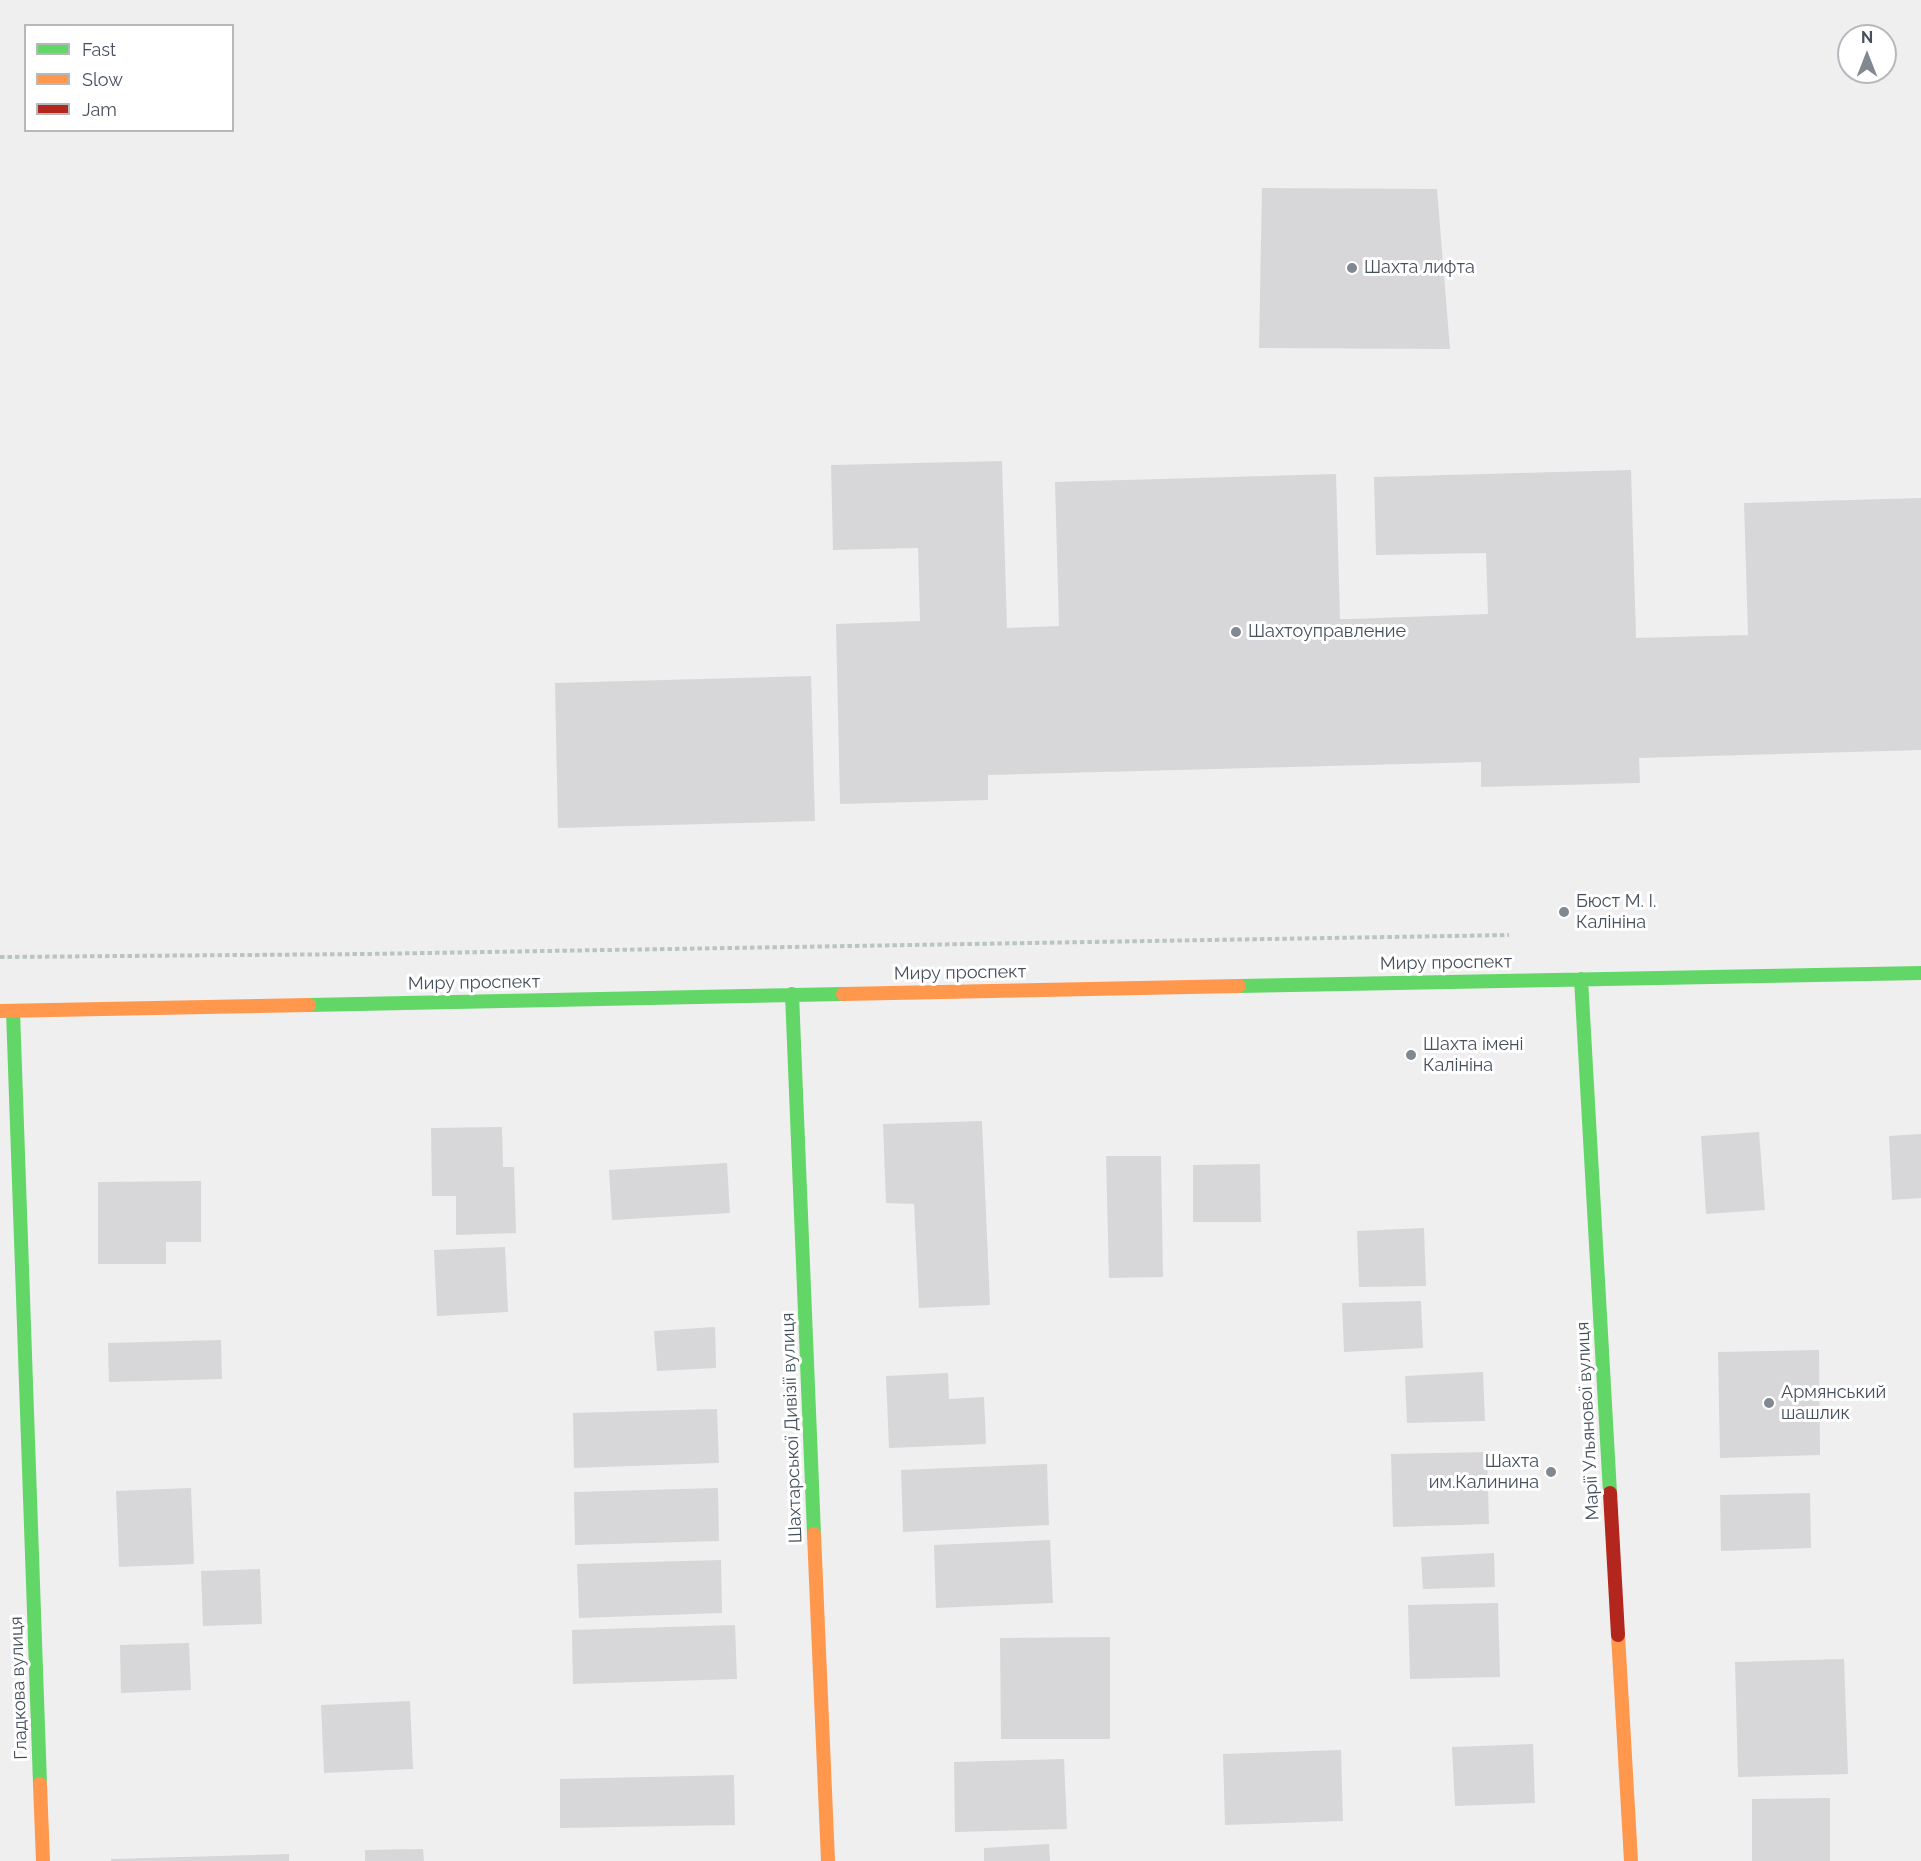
<!DOCTYPE html>
<html>
<head>
<meta charset="utf-8">
<style>
  body { margin:0 }
  #map { position:relative; width:1921px; height:1861px; overflow:hidden; background:#f0efef; font-family:Raleway,sans-serif }
  canvas { display:block }
  .legend { position:absolute; left:24px; top:24px; width:210px; height:108px; box-sizing:border-box; background:#fff; border:2px solid #b5b9be; margin:0; padding:8px 10px; list-style:none; font-size:18px; color:#45505d }
  .legend li { display:flex; align-items:center; gap:12px; height:30px }
  .legend b { width:30px; border:2px solid #b5b9be }
  .north { position:absolute; left:1837px; top:24px; width:60px; height:60px; box-sizing:border-box; background:#fff; border:2px solid #b5b9be; border-radius:50%; rotate:0deg; font-size:16px; font-weight:700; line-height:24px; text-align:center; color:#45505d }
  .north::after { content:''; display:block; margin:auto; width:21px; height:27px; background:#818890; clip-path:polygon(50% 0,100% 100%,50% 72%,0 100%) }
</style>
</head>
<body>
<div id="map">
<canvas width="1921" height="1861"></canvas>
<ul class="legend">
<li><b style="height:8px;background:#63d668"></b>Fast</li>
<li><b style="height:8px;background:#ff974d"></b>Slow</li>
<li><b style="height:8px;background:#b3261e"></b>Jam</li>
</ul>
<div class="north">N</div>
</div>
<script>
const ctx = document.querySelector('canvas').getContext('2d');
ctx.lineJoin = 'round';
function paint(path, color) {
  ctx.fillStyle = color;
  ctx.fill(path, 'evenodd');
}
function shape(rows) {
  const path = new Path2D();
  for (const r of rows) {
    path.moveTo(r[0], r[1]);
    for (let i = 2; i < r.length; i += 2) path.lineTo(r[i], r[i + 1]);
  }
  return path;
}
function stroke(path, color, width, dash) {
  ctx.strokeStyle = color;
  ctx.lineWidth = width;
  ctx.lineCap = dash ? 'butt' : 'round';
  ctx.setLineDash(dash || []);
  ctx.stroke(path);
}
function drawText(font, color, halo, rows, align = 'center') {
  ctx.font = font + ' Raleway,sans-serif';
  ctx.lineWidth = 6;
  ctx.setLineDash([]);
  ctx.textBaseline = 'middle';
  ctx.strokeStyle = halo;
  ctx.fillStyle = color;
  for (const [text, x, y, turn = 0] of rows) {
    ctx.save();
    ctx.translate(x, y);
    ctx.rotate((+turn || 0) * Math.PI / 180);
    ctx.textAlign = isNaN(turn) ? turn : align;
    if (halo) ctx.strokeText(text, 0, 0);
    ctx.fillText(text, 0, 0);
    ctx.restore();
  }
}
const building = shape([
  [1262,188,1437,189,1450,349,1259,348],
  [1002,461,1007,628,1059,626,1055,482,1336,474,1340,619,1352,619,1488,614,1486,553,1376,555,1374,477,1631,470,1636,638,1748,635,1744,503,1921,498,1921,750,1639,758,1640,783,1481,787,1481,762,988,775,988,800,840,804,836,624,920,621,918,548,833,550,831,465],
  [811,676,815,821,558,828,555,683],
  [982,1121,990,1305,919,1308,914,1204,886,1203,883,1124],
  [502,1127,503,1167,514,1167,516,1233,456,1235,456,1196,432,1196,431,1128],
  [1759,1132,1765,1210,1706,1214,1701,1136],
  [1921,1134,1921,1198,1892,1200,1889,1136],
  [1106,1156,1161,1156,1163,1277,1109,1278],
  [727,1163,730,1213,612,1220,609,1170],
  [1260,1164,1261,1222,1193,1222,1193,1165],
  [201,1181,201,1242,166,1242,166,1264,98,1264,98,1182],
  [1424,1228,1426,1286,1359,1287,1357,1231],
  [505,1247,508,1312,437,1316,434,1250],
  [1421,1301,1423,1348,1344,1352,1342,1303],
  [715,1327,716,1368,657,1371,654,1331],
  [221,1340,222,1379,109,1382,108,1343],
  [1819,1350,1820,1455,1720,1458,1718,1352],
  [1483,1372,1485,1421,1407,1423,1405,1376],
  [948,1373,949,1399,984,1397,986,1444,889,1448,886,1376],
  [717,1409,719,1463,574,1468,573,1413],
  [1487,1452,1489,1524,1393,1527,1391,1454],
  [1047,1464,1049,1525,903,1532,901,1470],
  [191,1488,194,1564,119,1567,116,1491],
  [718,1488,719,1541,575,1545,574,1492],
  [1810,1493,1811,1548,1721,1551,1720,1495],
  [1050,1540,1053,1603,936,1608,934,1545],
  [1494,1553,1495,1587,1423,1589,1421,1557],
  [721,1560,722,1613,579,1618,577,1564],
  [260,1569,262,1624,203,1626,201,1571],
  [1498,1603,1500,1677,1410,1679,1408,1605],
  [735,1625,737,1679,573,1684,572,1630],
  [1110,1637,1110,1739,1001,1739,1000,1638],
  [189,1643,191,1690,121,1693,120,1645],
  [1844,1659,1848,1774,1738,1777,1735,1662],
  [410,1701,413,1769,324,1773,321,1705],
  [1533,1744,1535,1803,1455,1806,1452,1747],
  [1341,1750,1343,1821,1225,1825,1223,1754],
  [1064,1759,1067,1829,955,1832,954,1762],
  [734,1775,735,1825,560,1828,560,1779],
  [1830,1798,1830,1861,1752,1861,1752,1799],
  [1049,1844,1050,1861,984,1861,984,1848],
  [423,1849,424,1861,365,1861,365,1850],
  [289,1854,289,1861,111,1861,111,1859]
]);
const path = shape([
  [0,957,367,954,1509,935]
]);
const fast = shape([
  [1581,979,1610,1493],
  [1239,986,1921,973],
  [792,994,814,1534],
  [309,1005,843,994],
  [13,1011,40,1784]
]);
const slow = shape([
  [843,994,1239,986],
  [0,1011,309,1005],
  [814,1534,828,1861],
  [1618,1635,1631,1861],
  [40,1784,43,1861]
]);
const jam = shape([
  [1610,1493,1618,1635]
]);
const markers = [
  [1352,268,6,"#818890"],
  [1236,632,6,"#818890"],
  [1564,912,6,"#818890"],
  [1411,1055,6,"#818890"],
  [1769,1403,6,"#818890"],
  [1551,1472,6,"#818890"]
];
const poiNames = [
  ["Шахта лифта",1364,268],
  ["Шахтоуправление",1248,632],
  ["Бюст М. І.",1576,902],
  ["Калініна",1576,923],
  ["Шахта імені",1423,1045],
  ["Калініна",1423,1066],
  ["Армянський",1781,1393],
  ["шашлик",1781,1414],
  ["Шахта",1539,1462,"right"],
  ["им.Калинина",1539,1483,"right"]
];
const streetNames = [
  ["Миру проспект",1446,963,-1],
  ["Миру проспект",960,973,-1],
  ["Миру проспект",474,983,-1],
  ["Марії Ульянової вулиця",1588,1421,-93],
  ["Шахтарської Дивізії вулиця",792,1428,-92],
  ["Гладкова вулиця",19,1688,-92]
];
paint(building, '#d7d7d9');
stroke(path, '#b8c5c3', 4, [4.5, 3]);
stroke(fast, '#63d668', 14);
stroke(slow, '#ff974d', 14);
stroke(jam, '#b3261e', 14);
for (const [x, y, r, color] of markers) {
  const dot = new Path2D();
  dot.arc(x, y, r, 0, 2 * Math.PI);
  ctx.fillStyle = color;
  ctx.fill(dot);
  stroke(dot, '#fff', 2);
}
drawText('18px', '#45505d', '#fff', poiNames, 'left');
drawText('18px', '#45505d', '#fff', streetNames);
</script>
</body>
</html>
